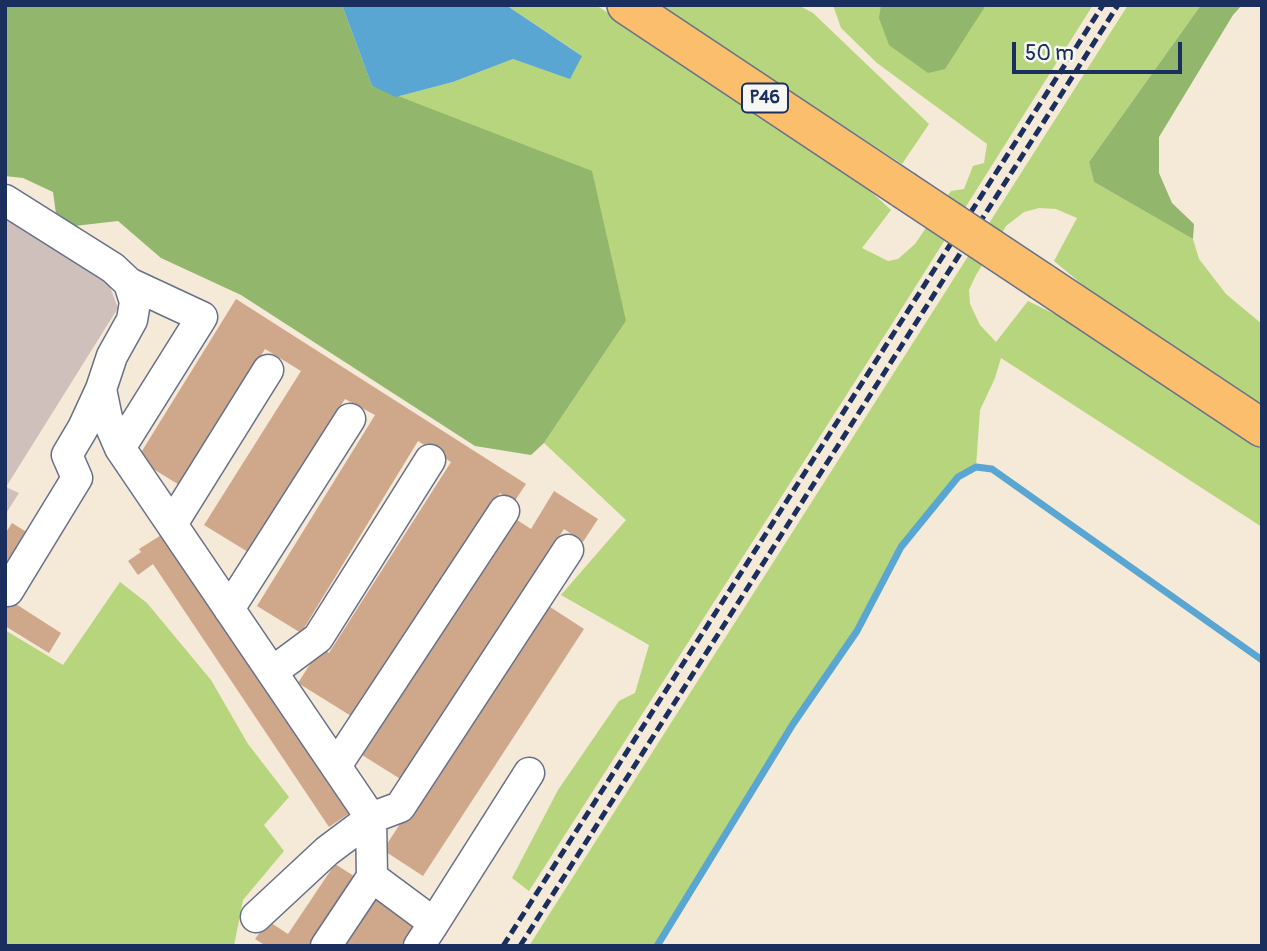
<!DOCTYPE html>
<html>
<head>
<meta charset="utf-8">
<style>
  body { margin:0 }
  #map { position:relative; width:1267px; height:951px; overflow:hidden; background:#f5e9d8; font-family:Pangolin,sans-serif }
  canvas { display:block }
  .frame { position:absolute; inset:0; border:7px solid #1b2f5e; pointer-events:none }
  .scale { position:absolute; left:1012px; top:42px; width:170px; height:32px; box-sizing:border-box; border:4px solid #1b2f5e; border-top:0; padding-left:9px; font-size:21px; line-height:24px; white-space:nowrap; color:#1b2f5e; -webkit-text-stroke:5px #f6f6f2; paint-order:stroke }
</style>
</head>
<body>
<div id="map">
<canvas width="1267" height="951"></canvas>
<div class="frame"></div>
<div class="scale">50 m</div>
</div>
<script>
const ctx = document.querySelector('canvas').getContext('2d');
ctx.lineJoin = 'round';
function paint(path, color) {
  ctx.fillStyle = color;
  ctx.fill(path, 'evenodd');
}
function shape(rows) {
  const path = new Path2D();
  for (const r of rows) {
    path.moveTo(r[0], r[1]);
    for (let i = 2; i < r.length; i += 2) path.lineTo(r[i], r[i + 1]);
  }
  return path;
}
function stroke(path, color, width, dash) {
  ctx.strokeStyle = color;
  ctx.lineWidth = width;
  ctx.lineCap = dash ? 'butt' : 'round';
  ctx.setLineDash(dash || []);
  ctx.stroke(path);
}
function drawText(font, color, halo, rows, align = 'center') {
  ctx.font = font + ' Pangolin,sans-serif';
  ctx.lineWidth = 7;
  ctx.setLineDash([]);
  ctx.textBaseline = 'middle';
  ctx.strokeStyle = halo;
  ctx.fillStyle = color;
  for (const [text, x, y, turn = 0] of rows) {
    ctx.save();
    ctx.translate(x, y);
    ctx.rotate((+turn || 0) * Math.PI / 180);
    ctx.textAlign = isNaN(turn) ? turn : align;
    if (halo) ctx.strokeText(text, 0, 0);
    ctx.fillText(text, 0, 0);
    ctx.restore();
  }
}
const industrial = shape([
  [5,215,109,284,118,308,6,487,19,493,5,515]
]);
const green = shape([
  [506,5,596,5,858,180,891,210,862,248,888,261,898,259,915,244,951,191,964,189,973,166,984,163,987,144,877,63,841,28,833,5,1093,5,890,327,529,891,512,878,558,790,619,701,635,693,649,645,561,595,626,520,544,443,626,321,396,97,453,82,513,59,570,78,581,55],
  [658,5,798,5,813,13,929,124,902,164],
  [1128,5,1201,5,1089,162,1094,182,1193,239,1199,259,1226,294,1262,324,1262,406,1095,295,1054,261,1077,218,1056,209,1039,208,1024,212,1006,226,976,275,969,290,970,304,980,325,996,342,1028,301,1075,324,1262,449,1262,527,1001,358,995,378,980,410,976,467,958,477,901,547,857,631,793,724,657,946,529,946],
  [120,582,147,603,211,680,248,744,289,797,264,825,284,851,243,900,234,946,5,946,5,630,63,665]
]);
const forest = shape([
  [5,5,342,5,372,86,592,171,626,321,544,443,531,455,475,446,241,295,161,258,118,221,74,226,56,214,53,192,23,178,5,176],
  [881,5,986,5,945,69,928,73,889,45,879,18],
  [1201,5,1242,5,1233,15,1159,137,1159,173,1172,203,1194,224,1193,239,1094,182,1089,162]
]);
const water = shape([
  [342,5,506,5,582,56,570,79,513,59,453,82,396,97,372,86]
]);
const stream = shape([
  [657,946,793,724,857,631,901,547,958,477,976,467,992,469,1262,660]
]);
const building = shape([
  [236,299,526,484,514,502,500,493,356,719,298,683,321,647,329,653,451,462,418,441,301,633,257,606,375,415,345,399,248,552,204,525,301,371,265,349,181,486,137,459],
  [554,491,598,519,583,542,564,529,402,780,362,755,514,518,531,529],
  [12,523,33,536,5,582,5,534],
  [166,532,353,811,329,827,153,564,138,575,128,561,141,552,139,549],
  [5,597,61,633,49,653,5,626],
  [544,603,584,629,423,876,383,850],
  [335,864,357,878,312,946,266,946,255,939,268,921,288,934],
  [371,896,414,926,401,946,337,946]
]);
const minor = shape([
  [5,200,113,268,129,283,135,302,132,320,112,356,101,389,107,418,120,448,371,818,400,807,568,550],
  [120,448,202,317,129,283],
  [172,524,268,370],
  [8,591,77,478,67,455,83,428,101,389],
  [229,609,350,419],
  [272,672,318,638,430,460],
  [336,766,504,511],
  [372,877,434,923,419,946],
  [256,917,327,851,371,818],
  [434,923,529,773],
  [326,946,372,877,371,818]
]);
const major = shape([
  [626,5,904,190],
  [1041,281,1262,428]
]);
const rail = shape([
  [503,946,1103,5],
  [520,946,1118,5]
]);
const majorBridge = shape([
  [904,190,1041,281]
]);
const shields = [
  [765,98,46]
];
const shieldNames = [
  ["Р46",765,98]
];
paint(industrial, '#cfc0bb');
paint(green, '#b7d57c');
paint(forest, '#91b66c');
paint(water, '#59a6d2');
stroke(stream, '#59a6d2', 7);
paint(building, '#cfa78b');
stroke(minor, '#677089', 33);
stroke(major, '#677089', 40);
stroke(minor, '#fff', 30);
stroke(major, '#fabe6d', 37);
stroke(rail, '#1b2f5e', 5, [10, 5]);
stroke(majorBridge, '#677089', 40, []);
stroke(majorBridge, '#fabe6d', 37);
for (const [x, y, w] of shields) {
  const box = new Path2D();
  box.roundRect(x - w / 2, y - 14.5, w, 29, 5);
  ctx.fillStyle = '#f6f6f2';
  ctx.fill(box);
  stroke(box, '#1b2f5e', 2);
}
drawText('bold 18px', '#1b2f5e', null, shieldNames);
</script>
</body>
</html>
